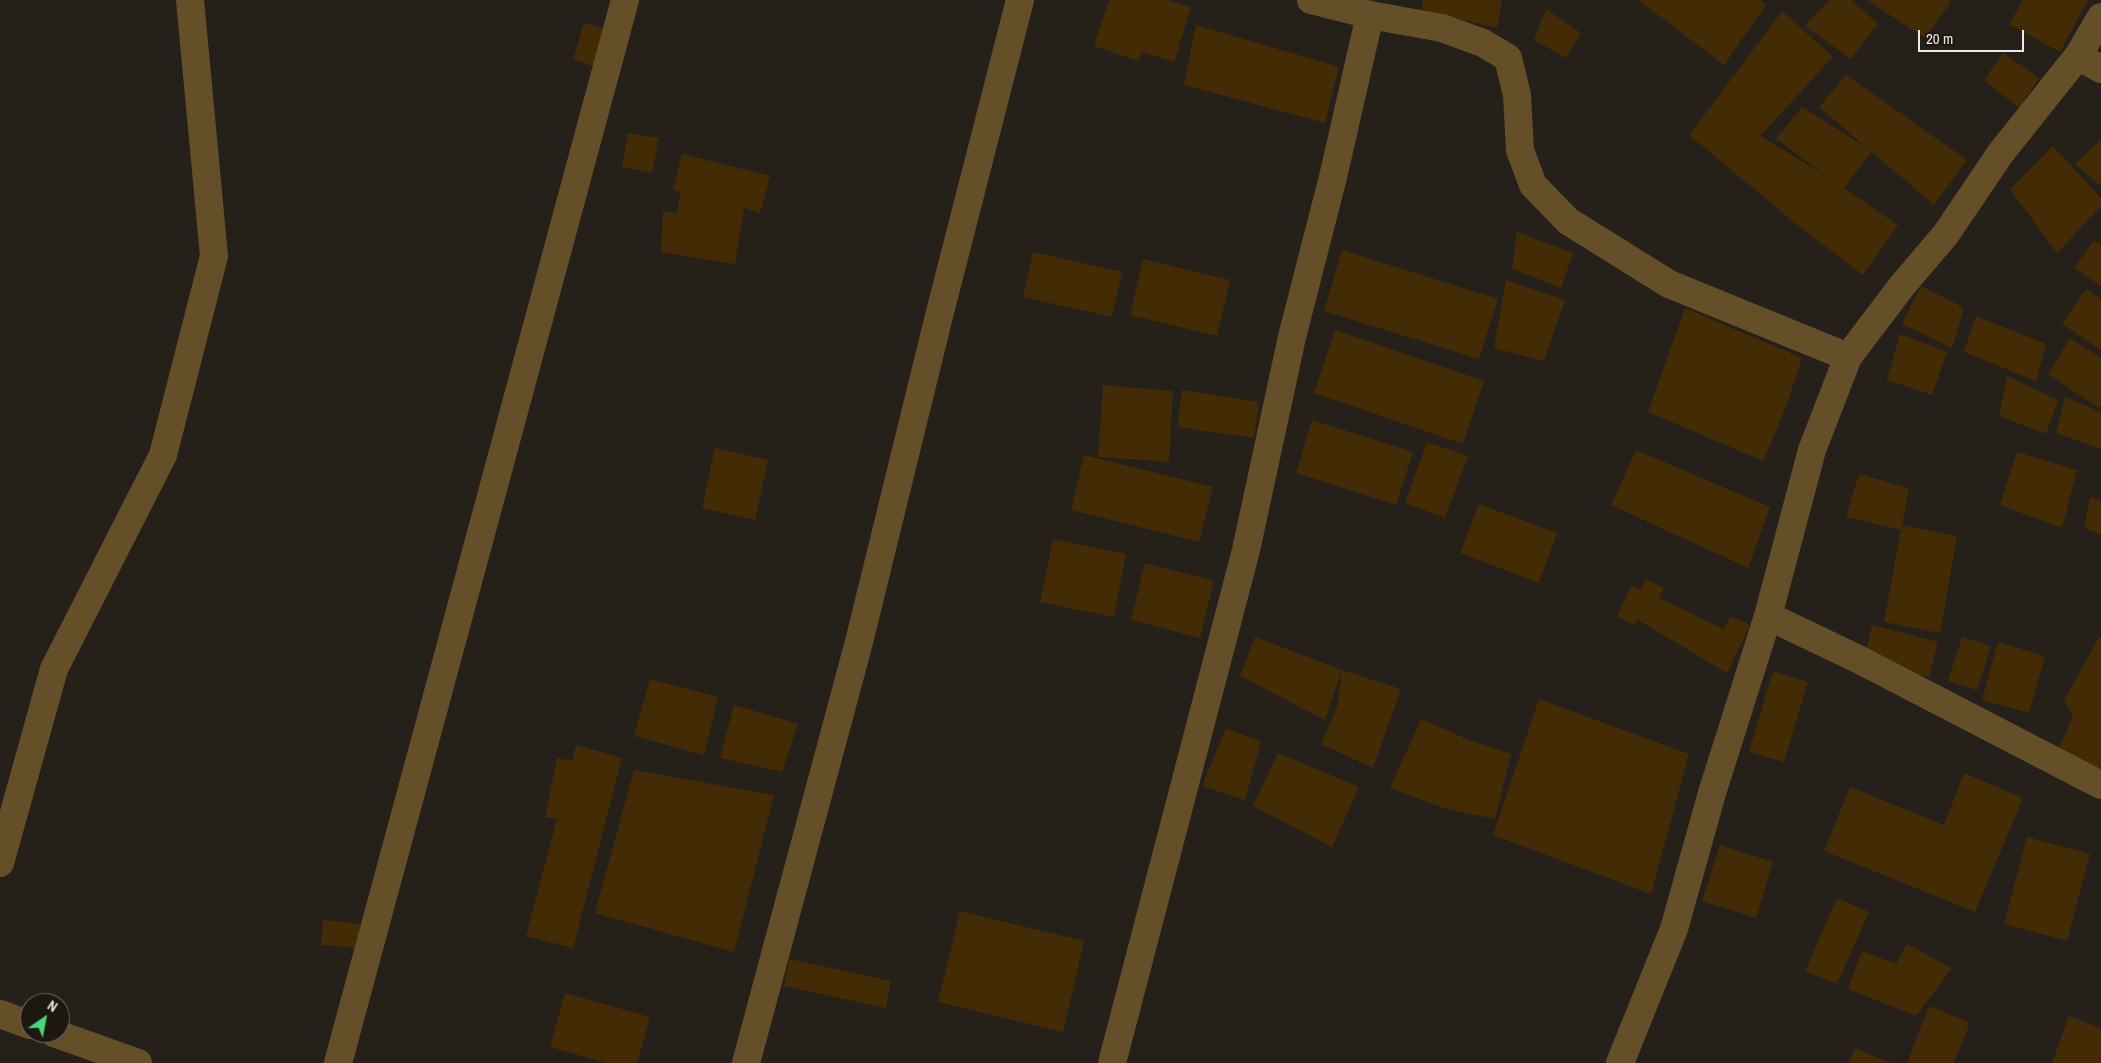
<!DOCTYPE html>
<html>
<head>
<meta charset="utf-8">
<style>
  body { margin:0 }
  #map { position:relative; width:2101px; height:1063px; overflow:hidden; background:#25211a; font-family:"Archivo Narrow",sans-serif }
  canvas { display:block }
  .north { position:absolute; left:20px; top:993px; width:50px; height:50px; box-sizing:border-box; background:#1c1811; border:1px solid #706c66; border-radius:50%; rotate:33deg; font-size:14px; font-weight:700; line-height:20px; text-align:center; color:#edeae5 }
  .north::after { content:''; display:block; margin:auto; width:18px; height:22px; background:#47d779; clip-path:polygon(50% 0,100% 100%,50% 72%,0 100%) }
  .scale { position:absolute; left:1918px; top:30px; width:106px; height:22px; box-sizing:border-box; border:2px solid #edeae5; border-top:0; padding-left:6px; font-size:15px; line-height:18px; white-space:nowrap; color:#edeae5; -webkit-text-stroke:4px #1c1811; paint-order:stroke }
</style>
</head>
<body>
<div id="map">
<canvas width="2101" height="1063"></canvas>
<div class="north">N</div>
<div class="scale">20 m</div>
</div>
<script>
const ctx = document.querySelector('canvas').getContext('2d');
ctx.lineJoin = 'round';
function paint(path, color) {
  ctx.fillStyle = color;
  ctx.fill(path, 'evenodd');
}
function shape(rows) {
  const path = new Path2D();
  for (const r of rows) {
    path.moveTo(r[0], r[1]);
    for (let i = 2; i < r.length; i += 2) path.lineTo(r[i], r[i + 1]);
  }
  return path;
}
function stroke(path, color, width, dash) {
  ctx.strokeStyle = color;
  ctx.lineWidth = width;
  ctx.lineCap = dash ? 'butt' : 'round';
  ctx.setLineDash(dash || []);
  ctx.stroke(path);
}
const building = shape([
  [1109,0,1168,0,1191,7,1174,62,1142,52,1138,61,1094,46],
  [1423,0,1502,0,1497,28,1422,10],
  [1638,0,1760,0,1766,5,1724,65],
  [1829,0,1851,0,1878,24,1851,59,1805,26],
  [1867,0,1947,0,1951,2,1925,38],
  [2023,0,2088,0,2060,52,2009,24],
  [1546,9,1581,33,1566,58,1534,40],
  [1782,11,1833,57,1760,136,1830,178,1776,139,1802,107,1872,151,1844,188,1898,225,1863,275,1801,228,1689,135],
  [584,23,608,30,597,67,573,59],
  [1196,25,1339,67,1325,123,1184,85],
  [2003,53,2039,78,2019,108,1984,80],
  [1846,75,1967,160,1934,205,1819,107],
  [628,133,659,138,652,173,622,167],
  [2101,139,2101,186,2075,164],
  [2053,146,2101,198,2101,206,2057,253,2010,189],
  [682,154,770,176,760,213,744,208,735,264,661,252,663,212,677,213,681,192,673,190],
  [1517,232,1573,253,1561,288,1512,269],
  [2094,240,2101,245,2101,286,2074,268],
  [1342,250,1498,299,1479,359,1324,311],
  [1033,252,1122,272,1112,317,1023,297],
  [1143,259,1230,280,1217,336,1130,315],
  [1506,280,1565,300,1544,361,1494,348],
  [1921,286,1964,308,1952,348,1902,324],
  [2086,289,2101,299,2101,350,2062,324],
  [1685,308,1802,358,1786,407,1763,461,1648,412],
  [1976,316,2046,344,2036,381,1964,352],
  [1335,330,1484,381,1463,444,1314,393],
  [1900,334,1947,352,1932,395,1887,380],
  [2070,338,2101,358,2101,404,2099,408,2048,374],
  [2007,376,2058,400,2046,434,1999,416],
  [1103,385,1173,391,1169,462,1098,457],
  [1182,390,1259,402,1254,438,1177,427],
  [2065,397,2101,412,2101,449,2056,433],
  [1312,420,1413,452,1396,505,1296,473],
  [1427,442,1468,456,1445,518,1405,503],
  [715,448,768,460,755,520,702,508],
  [1636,450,1770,507,1748,568,1611,505],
  [2017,452,2077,470,2062,528,2000,505],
  [1084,455,1213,487,1199,542,1071,510],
  [1859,474,1909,488,1901,530,1903,525,1957,536,1940,633,1884,622,1901,530,1846,517],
  [2090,497,2101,500,2101,534,2084,528],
  [1479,504,1557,533,1539,583,1460,553],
  [1053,539,1126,554,1114,617,1040,602],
  [1145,563,1214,581,1200,638,1131,620],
  [1646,579,1664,588,1659,598,1724,629,1730,616,1750,625,1727,673,1638,620,1635,625,1617,616,1632,585,1641,590],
  [1872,625,1938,642,1929,677,1864,660],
  [1255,637,1342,670,1325,720,1240,676],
  [1962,637,1991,646,1977,690,1948,681],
  [2099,637,2101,638,2101,772,2059,749,2073,716,2064,701],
  [1998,642,2045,656,2029,713,1982,700],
  [1342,670,1401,689,1373,768,1321,744,1337,708],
  [1773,671,1808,682,1784,762,1749,752],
  [650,679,718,697,704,755,634,736],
  [1539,699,1689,754,1651,894,1493,835],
  [734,705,798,724,782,772,720,758],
  [1421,719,1469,740,1511,754,1495,819,1446,809,1390,788],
  [1226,728,1261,742,1245,800,1202,786],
  [576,745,622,758,573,948,526,936,557,819,545,817,557,758,572,761],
  [1278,753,1359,787,1332,847,1253,806],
  [634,770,774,795,734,952,595,913],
  [1964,773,2023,798,1975,912,1824,851,1850,787,1944,825],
  [2027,837,2090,854,2067,941,2004,924],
  [1720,845,1773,862,1756,918,1702,901],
  [1837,898,1869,912,1837,984,1805,971],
  [960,911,1084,941,1063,1032,938,1002],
  [323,920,360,924,357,948,321,945],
  [1907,944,1952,968,1916,1016,1848,989,1862,951,1896,964],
  [789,959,891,981,886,1008,784,986],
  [565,993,650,1017,637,1063,607,1063,550,1047],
  [1929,1006,1970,1023,1954,1063,1907,1063],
  [2069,1016,2101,1028,2101,1063,2052,1063],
  [1855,1048,1891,1063,1849,1063]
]);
const minor = shape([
  [1311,0,1370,15,1442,28,1483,43,1508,58,1517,95,1520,150,1533,185,1568,221,1669,284,1848,357],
  [2078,56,2101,69],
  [1768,616,1858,659,2101,785],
  [0,863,54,669,163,455,214,256,190,0],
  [0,1014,30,1025],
  [54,1033,138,1063],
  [338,1063,625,0],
  [746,1063,859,642,939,316,1020,0],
  [1112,1063,1246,550,1292,337,1333,177,1370,15],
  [1620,1063,1674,929,1712,793,1768,616,1812,450,1848,357,1901,287,1946,234,2000,154,2078,56,2101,17]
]);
paint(building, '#432b05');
stroke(minor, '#644f28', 28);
</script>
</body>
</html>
